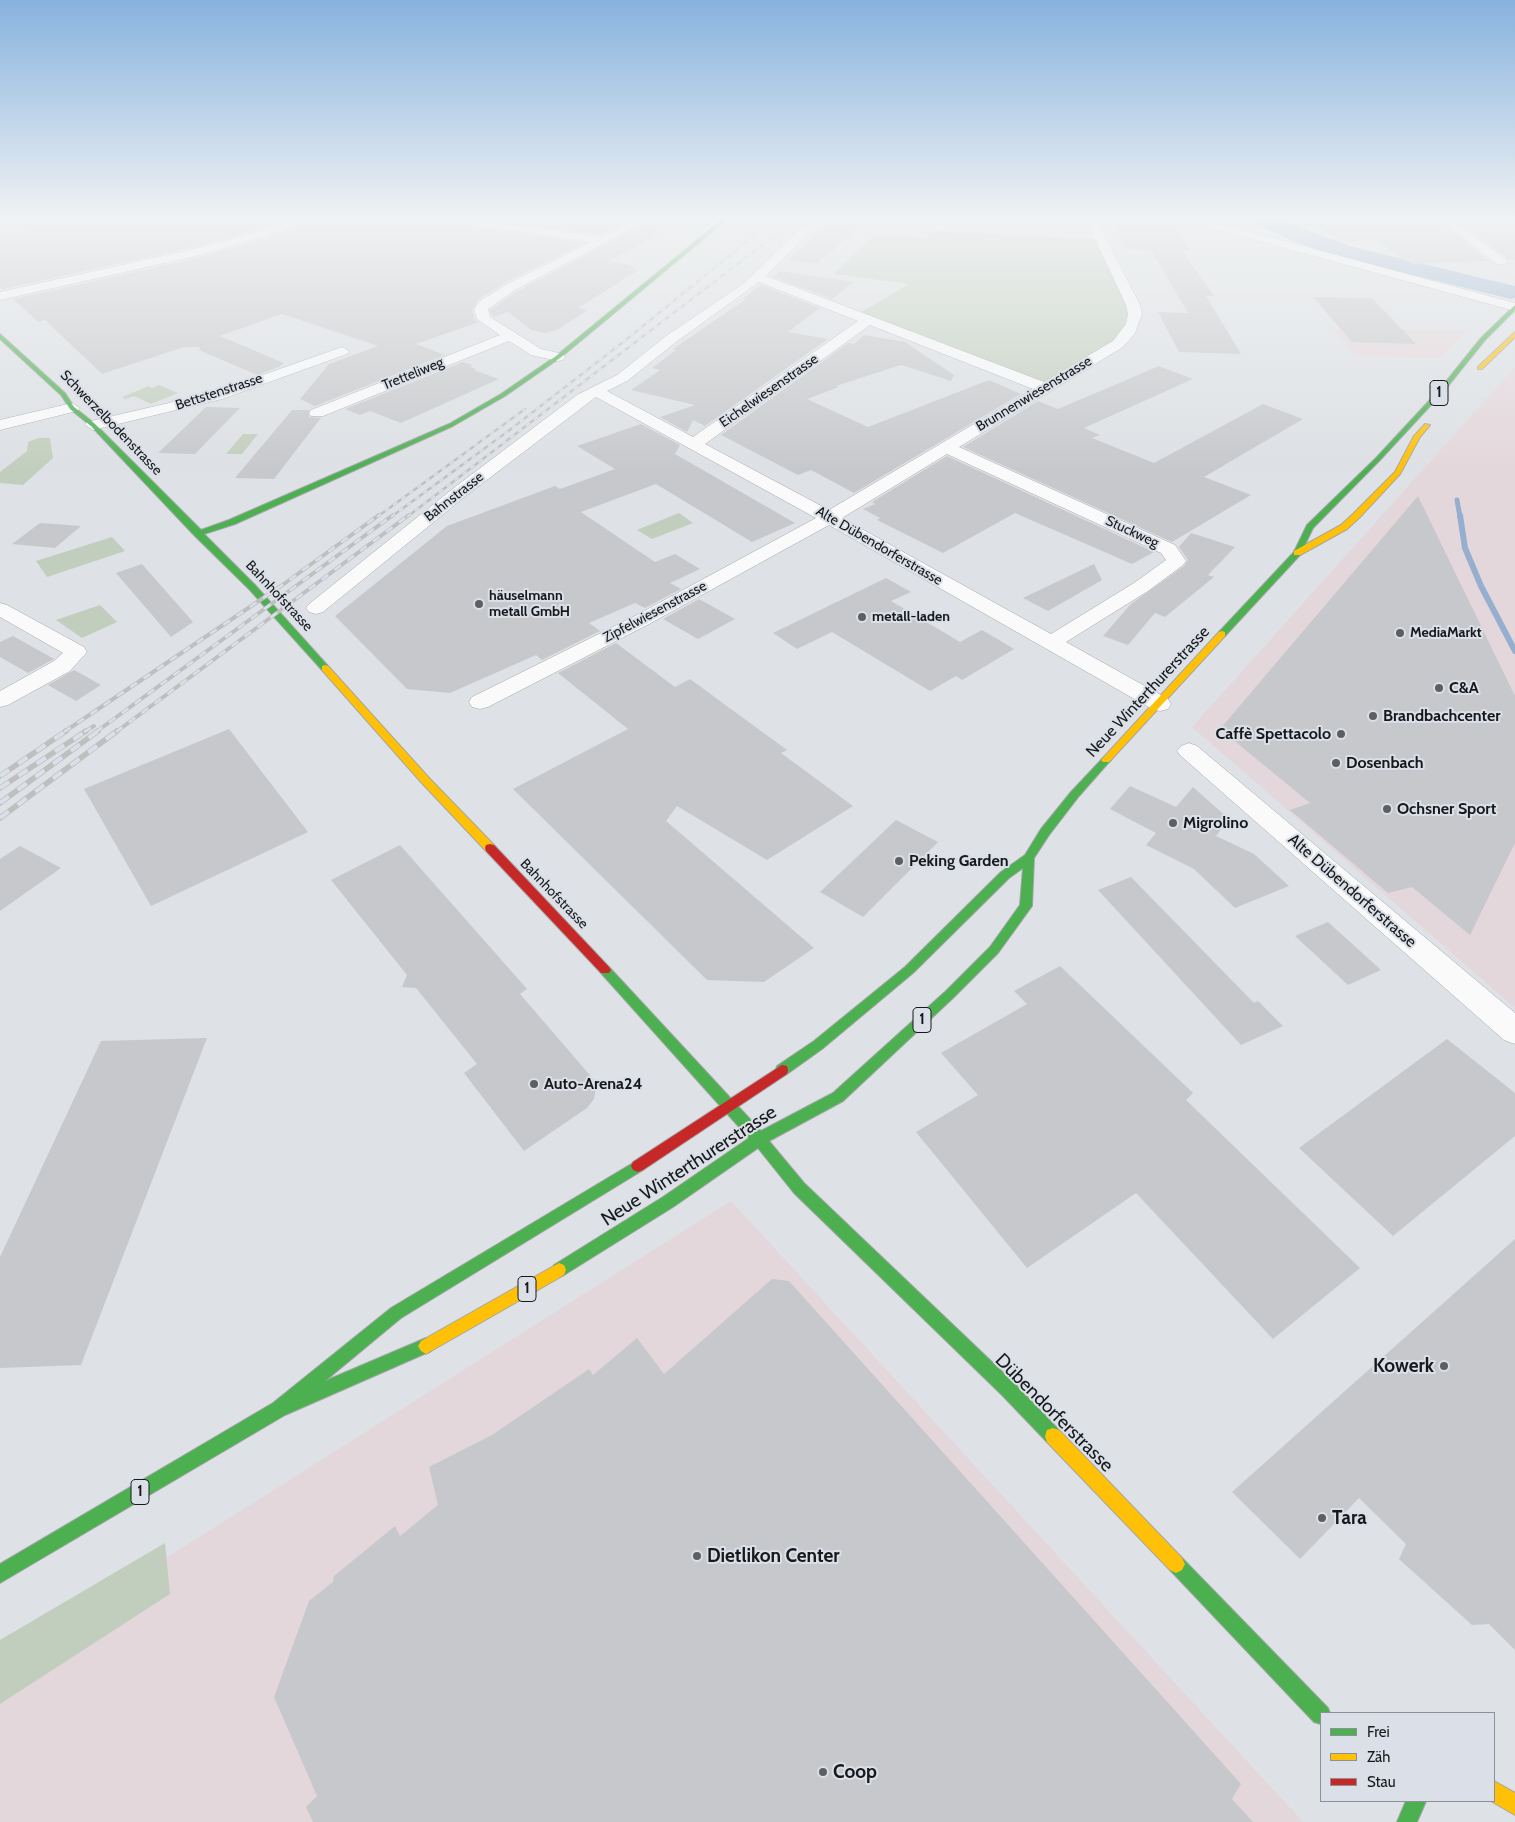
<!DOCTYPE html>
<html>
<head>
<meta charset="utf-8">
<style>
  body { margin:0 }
  #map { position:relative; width:1515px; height:1822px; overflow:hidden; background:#dee1e5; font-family:Cabin,sans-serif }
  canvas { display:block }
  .legend { position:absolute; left:1320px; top:1712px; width:175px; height:90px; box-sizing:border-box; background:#dbe0e8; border:1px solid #8d9096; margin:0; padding:6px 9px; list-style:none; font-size:15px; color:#17191b }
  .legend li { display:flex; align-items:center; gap:10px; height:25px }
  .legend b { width:25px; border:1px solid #8d9096 }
</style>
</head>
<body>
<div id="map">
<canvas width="1515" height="1822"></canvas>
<ul class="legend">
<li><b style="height:6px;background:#4caf50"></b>Frei</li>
<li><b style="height:6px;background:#ffc107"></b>Zäh</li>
<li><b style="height:6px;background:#c62828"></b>Stau</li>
</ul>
</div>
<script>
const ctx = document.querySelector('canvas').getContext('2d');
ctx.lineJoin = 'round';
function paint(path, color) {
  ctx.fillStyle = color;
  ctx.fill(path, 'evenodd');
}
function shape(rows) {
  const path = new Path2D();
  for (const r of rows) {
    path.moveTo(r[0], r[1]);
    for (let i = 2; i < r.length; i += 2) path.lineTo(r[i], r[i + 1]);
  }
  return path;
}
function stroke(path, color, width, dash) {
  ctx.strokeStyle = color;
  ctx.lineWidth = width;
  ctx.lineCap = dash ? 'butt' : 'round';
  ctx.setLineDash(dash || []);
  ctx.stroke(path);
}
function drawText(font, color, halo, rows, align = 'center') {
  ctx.font = font + ' Cabin,sans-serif';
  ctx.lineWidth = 4;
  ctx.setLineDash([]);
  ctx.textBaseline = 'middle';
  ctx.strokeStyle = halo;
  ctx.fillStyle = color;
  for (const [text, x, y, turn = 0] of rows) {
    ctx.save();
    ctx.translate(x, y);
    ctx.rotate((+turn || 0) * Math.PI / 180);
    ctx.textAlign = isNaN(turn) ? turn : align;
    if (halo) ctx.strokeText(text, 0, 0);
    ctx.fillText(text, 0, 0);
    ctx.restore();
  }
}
const commercial = shape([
  [1515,367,1515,1008,1192,727],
  [731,1201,1303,1822,0,1822,0,1663]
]);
const education = shape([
  [1332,329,1388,329,1467,331,1441,358,1355,356]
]);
const green = shape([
  [934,231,1100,239,1129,297,1128,333,1045,388,856,315,909,284,833,274,875,234,926,238],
  [159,385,178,393,151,404,134,396,125,399,122,397,149,386,152,388],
  [243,434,258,434,242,454,226,454],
  [38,438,50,438,53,458,23,485,0,483,0,472,27,451,28,442],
  [679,513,693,523,652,539,637,530],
  [112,537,125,551,47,577,36,561],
  [100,605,117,622,82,638,56,620],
  [165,1543,170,1594,0,1704,0,1640]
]);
const streamFar1 = shape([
  [1457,500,1460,517]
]);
const stream = shape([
  [1460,515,1465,548,1481,586,1515,651]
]);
const river = shape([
  [1249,217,1277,217,1304,229,1353,247,1515,286,1515,298,1511,299,1338,257,1288,239,1252,222,1249,217]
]);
const building = shape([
  [20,217,55,217,61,227,115,217,296,217,257,230,194,247,3,289,0,287,0,236,27,231],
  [318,217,431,217,438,222,585,243,506,282,479,299,472,310,475,320,479,322,416,344,445,355,315,406,300,399,329,364,378,346,282,314,220,336,284,363,279,367,257,375,199,350,200,347,184,347,102,374,45,320,38,322,13,299,201,257,267,238],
  [472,217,559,217,548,223,622,224,601,235],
  [834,217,867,217,863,221,867,221,817,264,788,260],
  [1108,217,1150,217,1172,223,1191,251,1183,251,1214,296,1206,296,1241,354,1179,352,1158,312,1188,313,1151,250,1126,249],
  [1303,217,1424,217,1443,231,1452,231,1490,261,1412,264,1375,240,1341,242],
  [643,225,666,225,654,231,663,232,609,261,635,266,633,267,636,267,633,269,639,270,578,308,588,310,557,330,545,333,531,330,508,312,494,317,492,316,490,310,516,292],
  [1471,231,1515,232,1515,260,1509,260],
  [780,271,854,282,832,299,773,277],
  [761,285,820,308,788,332,828,339,705,426,693,420,687,432,660,417,695,405,631,390,660,370,652,368,676,350,673,349,746,299,742,299],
  [1313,297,1372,298,1416,344,1352,342],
  [864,335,905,342,954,375,951,381,901,365,836,386,839,387,807,399,868,427,989,380,1021,394,854,493,811,470,798,475,721,435,848,343,854,344],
  [463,362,473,365,470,367,476,369,474,370,499,379,401,423,370,411,360,415,345,409],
  [1159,366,1193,379,1084,428,1100,435,1092,438,1154,463,1263,404,1303,419,1204,477,1251,495,1172,542,963,447,1038,401,1058,409],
  [206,407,240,408,195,454,158,453],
  [292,410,309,410,309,417,321,418,274,479,235,478],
  [641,424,680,445,675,454,795,523,752,542,656,484,581,512,655,562,675,554,700,569,670,583,681,589,645,608,635,603,589,623,600,631,542,660,536,655,450,693,407,689,335,616,447,526,555,486,560,489,615,469,577,446],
  [947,456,1154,552,1132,564,1015,513,943,553,877,520,880,518,863,509,875,504,872,502],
  [1418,496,1515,696,1515,843,1470,935,1412,887,1388,893,1290,810,1310,803,1220,729],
  [40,523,81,526,55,548,12,544],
  [1191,533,1235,547,1208,575,1214,577,1165,617,1155,613,1128,645,1103,636,1131,604,1184,566,1188,560,1179,547],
  [142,564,193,622,171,637,116,573],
  [1094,564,1102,580,1048,611,1023,598],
  [886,578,911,592,891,601,960,642,982,630,1014,649,962,680,956,676,930,691,832,632,797,649,773,633],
  [699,599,735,619,698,639,663,619],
  [13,636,54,659,28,673,0,657,0,642],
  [616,643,675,687,690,679,787,750,781,753,853,806,767,860,677,806,666,821,814,948,764,982,707,980,513,789,628,729,558,673],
  [74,670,101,685,76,701,48,685],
  [229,729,308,832,151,906,84,789],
  [1130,786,1176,807,1193,787,1229,819,1216,836,1254,854,1289,886,1235,908,1194,869,1146,845,1156,833,1110,809],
  [896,820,938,842,863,917,820,892],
  [400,845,527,989,520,994,594,1080,596,1088,594,1099,587,1108,524,1151,464,1073,477,1064,416,988,402,987,407,975,331,880],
  [20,846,61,868,0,911,0,859],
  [1131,877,1254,1003,1258,1001,1283,1026,1241,1045,1098,890],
  [1328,922,1381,970,1348,985,1295,936],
  [1060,966,1193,1093,1186,1100,1360,1268,1273,1339,1136,1193,1027,1268,916,1132,978,1095,941,1053,1027,1004,1014,991],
  [207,1038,81,1365,0,1368,0,1257,101,1041],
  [1447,1039,1515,1093,1515,1136,1393,1236,1299,1148],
  [1515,1239,1515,1650,1489,1624,1472,1625,1399,1559,1406,1544,1359,1498,1300,1559,1232,1492],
  [772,1279,789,1281,1241,1784,1232,1799,1253,1822,313,1822,306,1807,317,1796,274,1697,309,1601,333,1582,334,1576,395,1526,400,1536,438,1505,429,1467,492,1435,589,1369,593,1375,637,1338,664,1374]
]);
const street = shape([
  [301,217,316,217,266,236,200,255,0,300,0,292,194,249,258,232,301,217],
  [433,217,460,217,601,237,641,217,654,217,515,290,488,309,490,317,541,349,563,354,565,357,563,360,558,361,531,355,509,341,323,416,311,416,309,413,311,410,500,335,477,319,474,309,480,301,507,284,591,242,438,220,433,217],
  [813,217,824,217,766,276,1044,382,1113,341,1126,324,1128,314,1126,305,1085,217,1095,217,1140,305,1142,314,1135,333,1123,347,959,447,1175,545,1186,561,1183,565,1148,591,1066,642,1168,699,1171,704,1168,709,1160,711,1152,709,829,525,649,624,488,707,480,709,472,707,469,702,472,697,635,616,816,518,596,397,467,495,323,612,316,614,309,612,306,608,309,604,455,487,577,395,617,375,666,336,743,284,813,217],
  [759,282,858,321,693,437,607,391,627,381,676,342,759,282],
  [870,325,1033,389,829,510,705,444,870,325],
  [947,454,1161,553,1166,560,1134,583,1051,634,842,518,947,454],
  [938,217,948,217,945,229,939,232,933,229,938,217],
  [1178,217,1195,217,1515,303,1515,311,1179,219,1178,217],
  [1437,217,1449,217,1507,261,1505,264,1497,264,1437,217],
  [342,347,349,351,347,354,222,399,93,430,85,425,87,422,212,393,342,347],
  [72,403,80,408,77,411,0,430,0,420,72,403],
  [0,603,7,605,84,647,87,652,70,671,8,705,0,707,0,691,54,661,63,653,0,617,0,603],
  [1189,743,1197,746,1515,1013,1515,1044,1504,1040,1181,756,1177,751,1181,746,1189,743]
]);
const fast = shape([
  [725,217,730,217,560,358,505,396,453,426,235,524,204,534,255,585,328,666,328,670,325,671,322,670,249,589,195,536,91,426,70,409,61,395,0,339,0,334,65,393,74,407,95,424,201,530,229,520,449,424,501,394,556,356,725,217],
  [1515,305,1515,310,1485,340,1444,391,1380,460,1313,528,1300,555,1225,636,1219,636,1219,632,1294,552,1307,525,1376,458,1440,389,1481,338,1515,305],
  [1106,757,1109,758,1111,760,1109,762,1079,796,1049,835,1034,858,1032,906,998,953,954,997,843,1101,769,1141,804,1183,1014,1383,1059,1430,1061,1436,1059,1442,1053,1444,1047,1442,1002,1395,794,1193,758,1148,673,1207,564,1275,559,1277,554,1275,552,1270,554,1265,663,1197,749,1138,601,973,599,970,601,967,609,967,761,1131,833,1093,946,991,990,947,1020,905,1023,868,1009,878,913,973,822,1049,787,1074,782,1075,777,1074,776,1070,777,1066,814,1041,905,967,1001,872,1025,855,1041,829,1071,792,1103,758,1106,757],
  [638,1160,643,1162,645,1166,643,1170,401,1318,325,1381,426,1338,431,1341,434,1346,431,1351,285,1415,0,1583,0,1564,273,1403,391,1308,638,1160],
  [1176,1555,1182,1558,1328,1708,1330,1713,1321,1713,1321,1724,1314,1722,1170,1570,1167,1564,1170,1558,1176,1555],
  [1406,1801,1426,1801,1417,1822,1397,1822,1406,1801]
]);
const slow = shape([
  [1515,332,1515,337,1482,369,1478,369,1478,367,1515,332],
  [1425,424,1430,425,1420,437,1400,474,1359,518,1347,529,1300,555,1294,555,1294,551,1341,525,1353,514,1395,472,1414,436,1425,424],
  [1222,631,1225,632,1225,636,1109,762,1103,762,1101,760,1103,758,1219,632,1222,631],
  [325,665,328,666,429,778,494,845,495,848,494,851,486,851,421,782,322,670,322,666,325,665],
  [559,1263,564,1265,566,1270,564,1275,431,1351,426,1354,421,1351,418,1346,421,1341,559,1263],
  [1053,1428,1059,1430,1182,1558,1185,1564,1182,1570,1176,1573,1170,1570,1047,1442,1045,1436,1047,1430,1053,1428],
  [1494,1781,1515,1793,1515,1815,1491,1801,1494,1801,1494,1781]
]);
const jam = shape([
  [490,844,494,845,609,967,611,970,609,973,601,973,486,851,485,848,486,845,490,844],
  [782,1065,787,1066,788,1070,787,1074,643,1170,638,1172,633,1170,631,1166,633,1162,782,1065]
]);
const railFar2 = shape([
  [377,517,525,409],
  [391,517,511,429,627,339,777,217],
  [407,517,799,217]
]);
const railFar1 = shape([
  [64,732,281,586,379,515],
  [84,732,94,726],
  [96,732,393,515],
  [116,732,409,515]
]);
const rail = shape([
  [0,776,66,731],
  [0,788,86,731],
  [0,803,98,731],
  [0,818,117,731]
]);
const markers = [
  [479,604,5,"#5d5f62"],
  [862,617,5,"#5d5f62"],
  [1400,633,5,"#5d5f62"],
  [1439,688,5,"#5d5f62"],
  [1373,716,5,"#5d5f62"],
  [1341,734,5,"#5d5f62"],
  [1336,763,5,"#5d5f62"],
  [1387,809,5,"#5d5f62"],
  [1173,823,5,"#5d5f62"],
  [899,861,5,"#5d5f62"],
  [534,1084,5,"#5d5f62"],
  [1444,1366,5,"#5d5f62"],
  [1322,1518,5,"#5d5f62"],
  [697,1556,5,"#5d5f62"],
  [823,1772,5,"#5d5f62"]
];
const farStreetnames = [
  ["Tretteliweg",413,374,-22],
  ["Eichelwiesenstrasse",769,391,-35],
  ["Bettstenstrasse",219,392,-18],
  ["Brunnenwiesenstrasse",1034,394,-31],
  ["Schwerzelbodenstrasse",111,423,46],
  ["Bahnstrasse",454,497,-38],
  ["Stuckweg",1132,532,25],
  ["Alte Dübendorferstrasse",879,546,30],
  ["Bahnhofstrasse",279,596,47],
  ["Zipfelwiesenstrasse",655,612,-28],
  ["Bahnhofstrasse",554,894,46]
];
const farPoinames = [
  ["häuselmann",489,596],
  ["metall GmbH",489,612],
  ["metall-laden",872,617],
  ["MediaMarkt",1410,633]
];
const shields = [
  [1439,393,18],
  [922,1020,18],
  [527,1289,18],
  [140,1492,18]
];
const shieldNames = [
  ["1",1439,393],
  ["1",922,1020],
  ["1",527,1289],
  ["1",140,1492]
];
const poiNames = [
  ["C&A",1449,688],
  ["Brandbachcenter",1383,716],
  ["Caffè Spettacolo",1331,734,"right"],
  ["Dosenbach",1346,763],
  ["Ochsner Sport",1397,809],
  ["Migrolino",1183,823],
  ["Peking Garden",909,861],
  ["Auto-Arena24",544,1084]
];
const streetNames = [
  ["Neue Winterthurerstrasse",1148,692,-47],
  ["Alte Dübendorferstrasse",1352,891,41]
];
const nearStreetnames = [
  ["Neue Winterthurerstrasse",689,1166,-33],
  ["Dübendorferstrasse",1054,1413,45]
];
const nearPoinames = [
  ["Kowerk",1434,1366,"right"],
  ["Tara",1332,1518],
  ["Dietlikon Center",707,1556],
  ["Coop",833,1772]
];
paint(commercial, '#e4d7dc');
paint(education, '#e4d7db');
paint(green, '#c2cebd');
stroke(streamFar1, '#97afcf', 5);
stroke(stream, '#97afcf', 6);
paint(river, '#97afcf');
paint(building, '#c7c8cb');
stroke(street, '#a4a6a9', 1);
stroke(fast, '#a4a6a9', 2);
stroke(slow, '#a4a6a9', 2);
stroke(jam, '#a4a6a9', 2);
paint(street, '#fafafb');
paint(fast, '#4caf50');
paint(slow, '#ffc107');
paint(jam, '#c62828');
stroke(railFar2, '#bfbfc0', 2.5);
stroke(railFar1, '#bfbfc0', 4);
stroke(rail, '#bfbfc0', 5.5);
stroke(railFar2, '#dbe0e8', 2, [5]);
stroke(railFar1, '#dbe0e8', 2.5, [8]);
stroke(rail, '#dbe0e8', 4, [11]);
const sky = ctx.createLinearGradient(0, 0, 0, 472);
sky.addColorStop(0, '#87b2de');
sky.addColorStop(0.46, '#f0f2f3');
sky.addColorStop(1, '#f0f2f300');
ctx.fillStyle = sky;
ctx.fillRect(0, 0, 1515, 472);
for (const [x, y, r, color] of markers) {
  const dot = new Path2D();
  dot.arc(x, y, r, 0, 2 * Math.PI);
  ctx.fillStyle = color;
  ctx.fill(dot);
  stroke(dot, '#dbe0e8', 2);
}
drawText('14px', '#17191b', '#dbe0e8', farStreetnames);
drawText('bold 14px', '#17191b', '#dbe0e8', farPoinames, 'left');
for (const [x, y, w] of shields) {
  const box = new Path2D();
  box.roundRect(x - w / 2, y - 12.5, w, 25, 4);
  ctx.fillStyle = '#dbe0e8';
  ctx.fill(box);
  stroke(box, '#17191b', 1);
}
drawText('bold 15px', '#17191b', null, shieldNames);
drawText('bold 16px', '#17191b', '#dbe0e8', poiNames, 'left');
drawText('16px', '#17191b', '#dbe0e8', streetNames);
drawText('19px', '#17191b', '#dbe0e8', nearStreetnames);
drawText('bold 19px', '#17191b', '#dbe0e8', nearPoinames, 'left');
</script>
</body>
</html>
